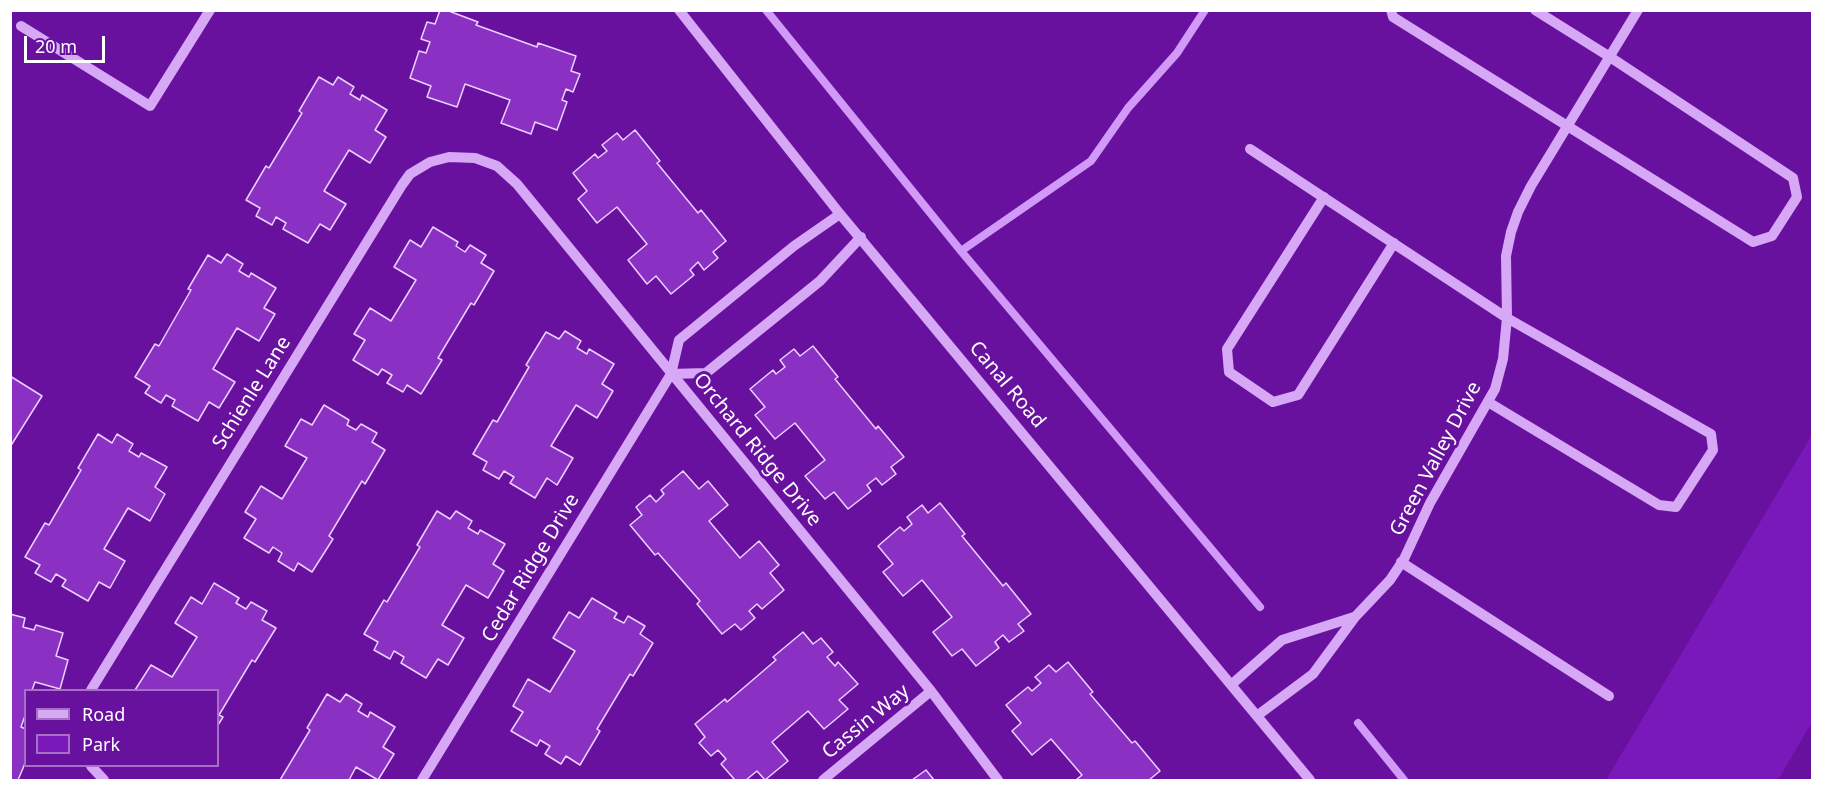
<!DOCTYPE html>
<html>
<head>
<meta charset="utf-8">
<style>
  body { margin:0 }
  #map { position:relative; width:1823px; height:791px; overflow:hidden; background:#69119f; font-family:"Noto Sans",sans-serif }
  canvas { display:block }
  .frame { position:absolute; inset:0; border:12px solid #fff; pointer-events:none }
  .legend { position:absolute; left:24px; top:689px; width:195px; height:78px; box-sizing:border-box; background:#69119f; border:2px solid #a570c5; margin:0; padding:8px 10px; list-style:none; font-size:18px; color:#fff }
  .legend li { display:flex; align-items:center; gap:12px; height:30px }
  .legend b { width:30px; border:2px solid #a570c5 }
  .scale { position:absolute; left:24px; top:36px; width:81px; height:27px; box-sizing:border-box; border:3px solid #fff; border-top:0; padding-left:8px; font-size:18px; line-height:21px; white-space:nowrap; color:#fff; -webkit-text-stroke:4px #69119f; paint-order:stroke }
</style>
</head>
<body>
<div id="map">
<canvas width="1823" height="791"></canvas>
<div class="frame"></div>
<ul class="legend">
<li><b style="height:8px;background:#d6a8f5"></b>Road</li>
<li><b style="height:16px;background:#7a19b9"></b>Park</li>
</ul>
<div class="scale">20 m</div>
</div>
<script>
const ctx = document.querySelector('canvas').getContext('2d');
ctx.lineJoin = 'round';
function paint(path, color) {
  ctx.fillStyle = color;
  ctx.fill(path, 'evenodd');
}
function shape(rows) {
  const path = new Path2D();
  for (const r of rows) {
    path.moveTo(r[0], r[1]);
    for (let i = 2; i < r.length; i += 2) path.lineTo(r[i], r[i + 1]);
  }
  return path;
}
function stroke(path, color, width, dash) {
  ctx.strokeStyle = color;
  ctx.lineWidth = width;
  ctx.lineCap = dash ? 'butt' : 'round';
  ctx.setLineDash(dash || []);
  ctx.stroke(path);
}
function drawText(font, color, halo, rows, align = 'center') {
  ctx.font = font + ' "Noto Sans",sans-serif';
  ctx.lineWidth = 6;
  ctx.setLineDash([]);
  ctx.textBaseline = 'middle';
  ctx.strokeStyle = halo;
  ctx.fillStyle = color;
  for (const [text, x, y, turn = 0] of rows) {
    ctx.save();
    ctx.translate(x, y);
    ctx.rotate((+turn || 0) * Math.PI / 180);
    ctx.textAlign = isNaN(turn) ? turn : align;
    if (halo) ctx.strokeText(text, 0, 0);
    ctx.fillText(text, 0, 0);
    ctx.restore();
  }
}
const green = shape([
  [1812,435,1812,722,1778,780,1606,780]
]);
const stream = shape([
  [766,10,961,251,1260,607],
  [961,251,1091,161,1128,108,1177,53,1205,10],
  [1358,723,1404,780]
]);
const building = shape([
  [440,10,446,10,478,22,476,25,537,47,538,43,576,56,571,71,580,74,573,92,566,89,562,100,567,102,557,130,535,122,531,134,501,123,510,100,465,84,457,107,427,97,431,86,410,78,419,51,426,53,430,42,421,39,427,22,435,24,440,10],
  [319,77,333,85,338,77,354,87,350,94,360,100,362,95,387,110,375,130,386,137,370,163,349,150,324,191,346,204,330,230,320,224,308,243,283,229,286,223,276,217,272,225,256,216,260,208,246,200,266,166,269,168,302,113,299,111,319,77],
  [635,130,660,161,657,163,698,213,701,210,726,241,713,252,718,258,704,270,698,262,690,270,694,275,671,294,656,276,647,284,628,260,647,244,617,207,597,223,578,199,587,191,573,173,595,154,598,158,607,151,602,145,617,133,623,140,635,130],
  [433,227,458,242,456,246,465,252,470,245,486,255,481,263,494,271,474,305,471,303,438,358,442,360,421,394,407,385,403,392,387,383,392,375,382,369,378,375,353,360,365,340,354,334,370,308,391,321,416,280,394,267,410,240,421,247,433,227],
  [227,254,243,264,239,271,249,277,251,273,276,288,264,308,275,314,259,341,237,328,213,369,235,382,219,408,209,402,198,421,172,406,175,400,166,395,161,403,145,393,150,386,135,377,155,344,159,346,191,290,188,289,208,255,221,263,227,254],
  [565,331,581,341,577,348,587,354,589,349,614,364,602,384,613,391,597,418,576,405,551,446,573,458,557,485,547,478,535,498,510,483,514,477,504,471,499,479,483,470,487,462,473,454,493,420,497,422,529,367,526,365,546,332,559,339,565,331],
  [813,346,838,377,835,379,876,429,878,426,904,457,891,467,896,474,882,485,876,478,867,485,871,491,848,509,834,492,825,499,805,476,825,460,795,423,775,439,755,415,765,407,750,389,773,370,776,374,785,367,780,360,794,349,800,356,813,346],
  [10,376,42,396,10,447,10,376],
  [324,405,349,420,347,425,356,430,361,424,377,433,372,442,385,450,365,484,362,481,329,536,333,539,312,572,298,563,294,571,278,561,282,553,273,547,269,553,244,538,256,519,245,512,261,486,282,499,307,458,285,446,301,419,312,425,324,405],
  [98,434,112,443,117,434,133,444,129,451,139,457,141,453,167,467,155,487,165,494,150,521,128,508,104,549,125,561,110,588,99,582,88,601,62,586,66,580,56,574,51,582,35,573,40,565,25,557,45,523,49,525,81,470,78,468,98,434],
  [683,471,699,489,708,481,728,505,709,521,740,558,759,541,779,565,770,573,784,590,762,609,757,604,749,611,755,618,741,630,735,624,722,634,697,604,700,601,658,553,655,555,630,525,642,515,636,507,650,495,656,502,664,494,661,490,683,471],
  [940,503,965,534,962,536,1003,586,1006,583,1031,614,1018,624,1024,631,1009,642,1003,635,995,642,999,648,976,666,962,649,952,656,933,632,952,617,922,580,903,596,883,572,893,564,878,546,900,527,904,531,912,524,907,517,922,505,928,513,940,503],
  [437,511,450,519,456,511,472,521,468,528,478,534,480,530,505,544,493,564,504,571,488,598,466,585,442,625,464,638,448,665,438,659,426,678,401,663,404,657,394,651,390,659,374,650,378,642,364,634,384,600,387,602,420,547,417,545,437,511],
  [214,583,239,598,236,603,246,609,251,602,267,611,262,620,276,628,255,662,252,660,219,715,223,717,218,725,218,690,135,690,151,665,172,677,197,637,175,623,191,597,202,604,214,583],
  [592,598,617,613,614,618,624,623,628,616,645,626,640,634,653,643,633,676,630,674,597,729,600,731,580,765,566,756,561,764,545,754,550,746,540,740,537,746,511,731,523,712,513,706,528,679,550,692,575,651,553,638,569,612,579,618,592,598],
  [10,614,25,618,23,627,34,630,36,625,63,633,56,656,68,660,60,689,35,682,32,690,26,690,26,713,21,727,26,729,26,761,18,780,10,780,10,614],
  [803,632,813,644,821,638,833,652,827,657,835,666,838,662,858,684,839,700,848,709,824,729,808,711,772,742,788,761,765,780,757,771,746,780,735,780,721,764,726,759,718,750,711,756,699,743,705,737,695,724,725,699,727,702,776,660,773,657,803,632],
  [1068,662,1093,692,1090,694,1132,743,1135,741,1160,771,1149,780,1076,780,1082,775,1051,739,1032,755,1012,731,1021,723,1006,705,1028,687,1032,691,1041,683,1035,677,1049,665,1056,672,1068,662],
  [327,694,340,702,346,694,362,704,358,711,368,717,370,712,395,727,383,747,394,754,378,780,356,767,349,780,280,780,310,730,307,728,327,694],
  [926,770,934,780,912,780,926,770]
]);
const minor = shape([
  [679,10,840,214,1310,780],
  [1391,10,1393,17,1753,242,1772,236,1797,197,1793,178,1610,57,1535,10],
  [21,26,150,106,210,10],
  [1250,149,1507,318,1711,434,1713,450,1676,507,1659,505,1488,402],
  [1324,197,1227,349,1229,372,1273,402,1298,395,1394,243],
  [840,214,794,246,679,340,671,374,706,373,820,281,861,237],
  [1401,562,1609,696],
  [1231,685,1282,640,1354,617],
  [91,690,402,185,410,174,430,162,449,157,475,158,497,166,517,184,931,691,998,780],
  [1258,715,1313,674,1355,617,1390,580,1404,559,1430,503,1495,389,1503,359,1507,318,1506,256,1511,232,1518,212,1531,186,1638,10],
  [91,766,104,780],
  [422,780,671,374],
  [823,780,931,691]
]);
const streetNames = [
  ["Canal Road",1007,385,50],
  ["Schienle Lane",252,393,-58],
  ["Orchard Ridge Drive",757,450,51],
  ["Green Valley Drive",1436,459,-62],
  ["Cedar Ridge Drive",531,568,-59],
  ["Cassin Way",866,722,-39]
];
paint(green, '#7a19b9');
stroke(stream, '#d29af8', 8);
paint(building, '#8a31c3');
stroke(building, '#ecd1fe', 1.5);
stroke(minor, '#d6a8f5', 10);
drawText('20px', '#fff', '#69119f', streetNames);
</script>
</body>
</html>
